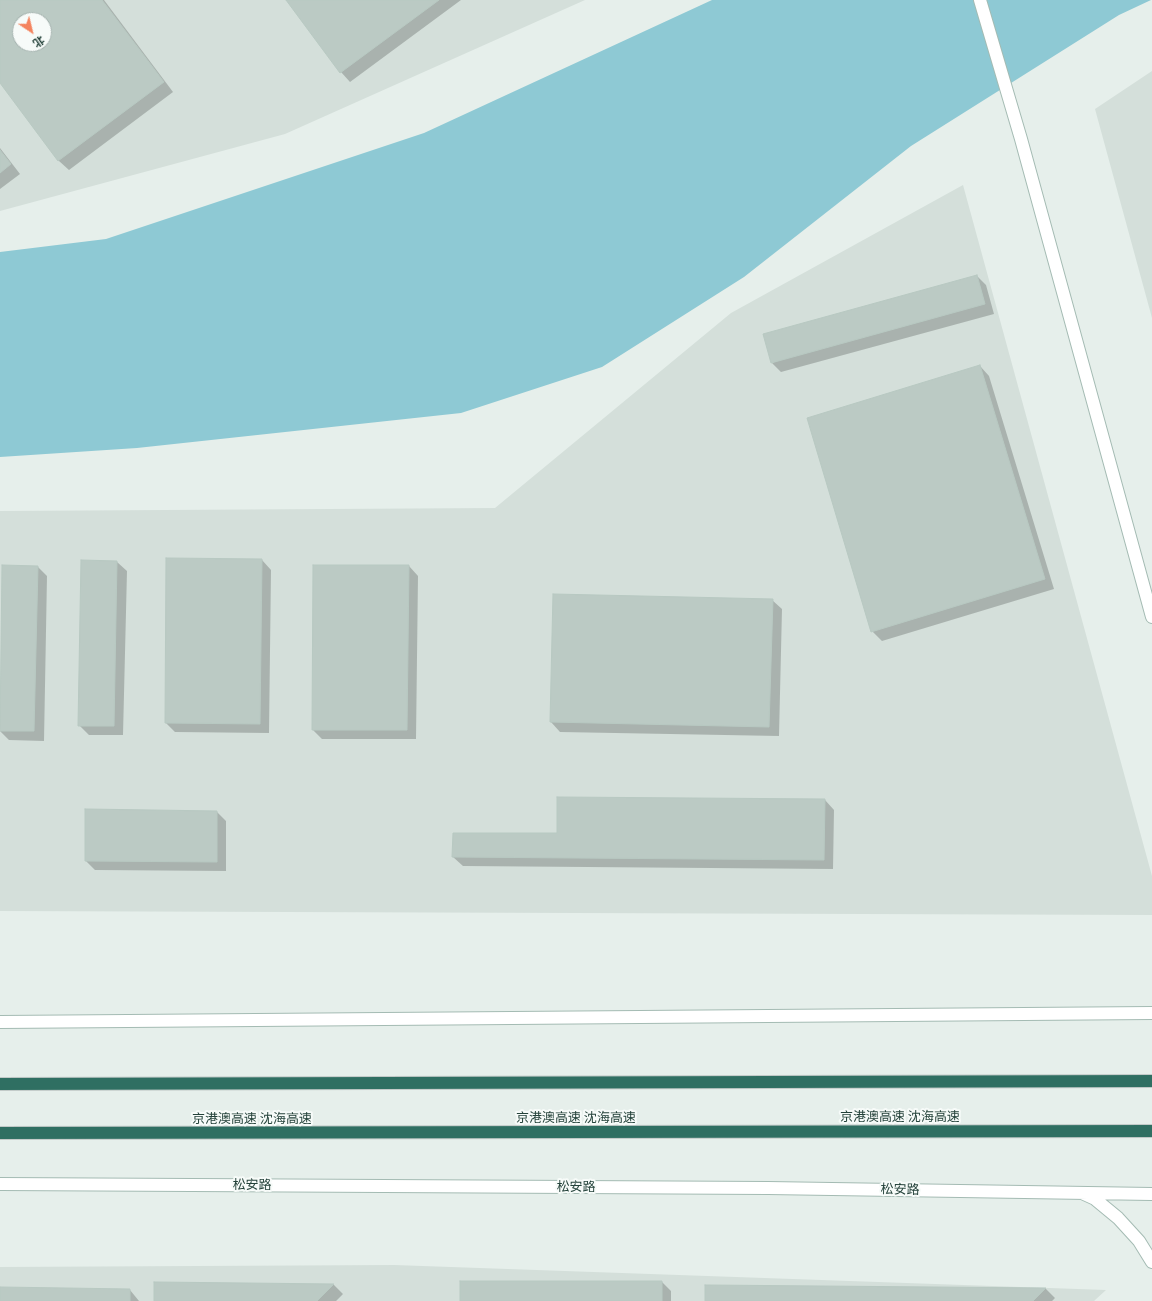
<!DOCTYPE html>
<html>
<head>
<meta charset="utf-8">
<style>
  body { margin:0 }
  #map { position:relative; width:1152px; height:1301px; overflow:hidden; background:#e6efeb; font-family:Karla,"Noto Sans SC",sans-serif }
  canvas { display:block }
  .north { position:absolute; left:12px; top:12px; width:40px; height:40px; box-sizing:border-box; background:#f7fbf9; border:1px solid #a3b1ad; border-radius:50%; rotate:145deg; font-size:11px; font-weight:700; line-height:16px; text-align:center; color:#24423a }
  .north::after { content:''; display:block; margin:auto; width:14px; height:18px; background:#f4845f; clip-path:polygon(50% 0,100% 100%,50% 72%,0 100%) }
</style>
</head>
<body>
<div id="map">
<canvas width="1152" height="1301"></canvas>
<div class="north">北</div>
</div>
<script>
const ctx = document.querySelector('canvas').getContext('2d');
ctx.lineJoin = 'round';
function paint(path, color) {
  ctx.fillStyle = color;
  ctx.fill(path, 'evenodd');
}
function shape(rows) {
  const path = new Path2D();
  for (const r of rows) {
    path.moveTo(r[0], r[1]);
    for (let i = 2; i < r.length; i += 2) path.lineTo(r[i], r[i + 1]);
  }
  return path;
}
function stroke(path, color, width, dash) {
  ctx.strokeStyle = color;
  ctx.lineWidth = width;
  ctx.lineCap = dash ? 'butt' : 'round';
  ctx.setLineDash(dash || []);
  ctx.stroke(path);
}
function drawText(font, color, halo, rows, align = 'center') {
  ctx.font = font + ' Karla,"Noto Sans SC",sans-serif';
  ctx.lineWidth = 4;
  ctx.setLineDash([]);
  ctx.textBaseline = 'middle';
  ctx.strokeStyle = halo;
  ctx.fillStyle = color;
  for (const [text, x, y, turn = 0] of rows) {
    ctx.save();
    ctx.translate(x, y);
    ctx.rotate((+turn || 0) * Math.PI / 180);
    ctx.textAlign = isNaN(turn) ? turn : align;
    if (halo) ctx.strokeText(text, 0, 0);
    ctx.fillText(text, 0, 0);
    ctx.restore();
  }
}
const built = shape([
  [0,0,585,0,285,134,0,211],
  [20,20,44,20,44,44,20,44],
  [1152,71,1152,318,1095,109],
  [963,185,1152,876,1152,915,0,911,0,511,495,508,731,313],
  [394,1265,1106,1290,1094,1301,0,1301,0,1267]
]);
const water = shape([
  [712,0,1151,0,1119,15,911,146,744,277,602,367,461,413,137,448,0,457,0,252,106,239,424,133]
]);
const shadow = shape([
  [0,0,104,0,173,92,69,170,59,161,0,81],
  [20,20,44,20,44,44,20,44],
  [287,0,461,0,350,82,341,72],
  [0,148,20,174,0,189],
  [977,276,986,285,994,314,781,372,772,363],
  [980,366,989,376,1054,589,882,641,872,631],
  [262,560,271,570,269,733,175,732,166,723],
  [82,561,117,562,127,571,123,735,89,735,79,725],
  [3,566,38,567,47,576,44,741,9,740,0,731],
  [409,566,418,576,416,739,322,739,313,730],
  [554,596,772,600,782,609,779,736,560,732,551,722],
  [825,800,834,810,833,869,463,866,453,857],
  [217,812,226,821,226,871,95,870,86,861],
  [662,1282,671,1291,671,1301,461,1301],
  [155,1283,334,1285,343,1294,336,1301,155,1301],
  [706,1286,1046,1289,1055,1298,1052,1301,706,1301],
  [0,1288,130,1290,139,1301,0,1301]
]);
const building = shape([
  [0,0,102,0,164,82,58,161,0,83,0,0],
  [20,20,44,20,44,44,20,44,20,20],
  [286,0,439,0,340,73,286,0],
  [0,150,11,164,0,173,0,150],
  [977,275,985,304,771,363,763,334,977,275],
  [980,365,1045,579,871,632,807,418,980,365],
  [166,558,262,559,260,724,165,723,166,558],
  [81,560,117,561,114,726,78,726,81,560],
  [2,565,38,566,34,731,0,731,2,565],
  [313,565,409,565,407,730,312,730,313,565],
  [553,594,773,599,769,727,550,722,553,594],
  [557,797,825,799,824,860,452,857,453,833,557,833,557,797],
  [85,809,217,811,217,862,85,861,85,809],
  [460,1281,662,1281,662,1301,460,1301,460,1281],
  [154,1282,334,1284,317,1301,154,1301,154,1282],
  [705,1285,1046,1288,1033,1301,705,1301,705,1285],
  [0,1287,130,1289,130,1301,0,1301,0,1287]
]);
const secondary = shape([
  [980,0,1021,139,1152,617],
  [0,1022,1152,1013],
  [0,1184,768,1188,1152,1194],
  [1084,1194,1095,1199,1118,1218,1139,1241,1152,1262]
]);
const highway = shape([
  [0,1084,1152,1081],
  [0,1133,1152,1131]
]);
const streetNames = [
  ["京港澳高速 沈海高速",900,1117],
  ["京港澳高速 沈海高速",576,1118],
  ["京港澳高速 沈海高速",252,1119],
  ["松安路",252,1185],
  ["松安路",576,1187],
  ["松安路",900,1190,1]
];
paint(built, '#d4dfda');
paint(water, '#8ec9d4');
paint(shadow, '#0003');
paint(building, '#bbcac4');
stroke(building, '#b8c9c2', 1);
stroke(secondary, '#a4bbb3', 14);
stroke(highway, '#c2cac8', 14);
stroke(secondary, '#fff', 12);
stroke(highway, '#2f6f62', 12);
drawText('13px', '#24423a', '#f7fbf9', streetNames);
</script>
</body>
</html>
